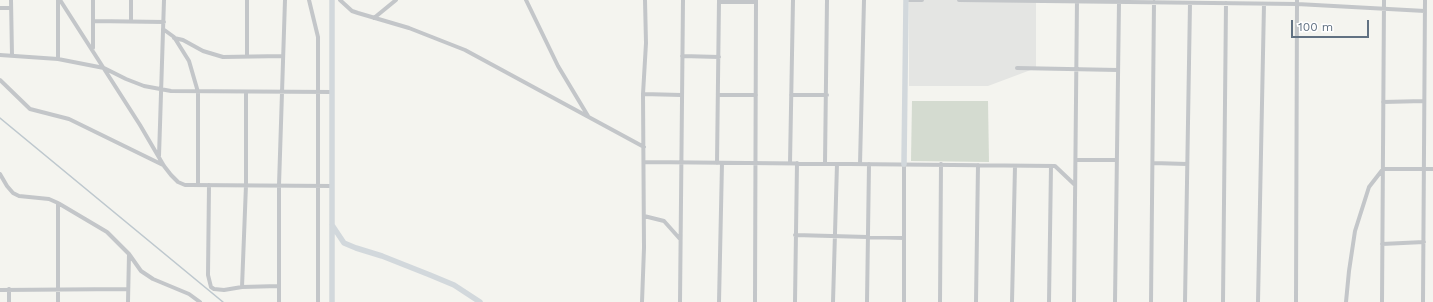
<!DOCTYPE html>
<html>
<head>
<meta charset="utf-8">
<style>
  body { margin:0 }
  #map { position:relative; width:1433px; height:302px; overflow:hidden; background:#f4f4ef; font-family:"Work Sans",sans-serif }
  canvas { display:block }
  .scale { position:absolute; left:1291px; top:20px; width:78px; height:18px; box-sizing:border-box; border:2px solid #617182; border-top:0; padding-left:5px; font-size:12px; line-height:14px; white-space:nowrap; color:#617182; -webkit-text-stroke:3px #fff; paint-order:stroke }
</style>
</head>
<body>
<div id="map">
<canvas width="1433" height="302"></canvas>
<div class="scale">100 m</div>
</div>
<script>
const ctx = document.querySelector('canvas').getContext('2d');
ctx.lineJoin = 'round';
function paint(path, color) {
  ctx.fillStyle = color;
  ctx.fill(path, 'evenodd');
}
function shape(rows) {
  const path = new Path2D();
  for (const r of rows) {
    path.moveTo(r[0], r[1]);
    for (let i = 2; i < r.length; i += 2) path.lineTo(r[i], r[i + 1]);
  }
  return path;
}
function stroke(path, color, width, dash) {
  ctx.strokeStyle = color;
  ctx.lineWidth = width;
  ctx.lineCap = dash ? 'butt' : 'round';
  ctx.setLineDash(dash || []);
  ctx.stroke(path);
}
const built = shape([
  [909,0,1036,0,1036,68,988,86,909,86]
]);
const green = shape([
  [912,101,988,101,989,162,911,161]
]);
const stream = shape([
  [0,118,223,302]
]);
const street = shape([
  [11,0,12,55],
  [60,0,140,125,164,166,171,175,178,182,185,185,190,185,332,186],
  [131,0,131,21],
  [247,0,247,57],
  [309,0,318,37,318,302],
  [340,0,352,11,358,13,409,28,465,50,644,147],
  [526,0,558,66,588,116],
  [906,0,922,0],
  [959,0,1297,4,1425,11],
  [719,2,756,2],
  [0,8,11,8],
  [374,18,396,0],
  [93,21,164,22],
  [163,29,174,37,189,61,198,92,198,185],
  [174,38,183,40,203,51,223,57,283,56],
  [93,48,93,0],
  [0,55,58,59,104,68,126,79,144,86,171,91,332,92],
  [682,56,719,57],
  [58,59,58,0],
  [1017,68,1118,70],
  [0,80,30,109,69,119,163,165],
  [643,94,681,95],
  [718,95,756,95],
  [791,95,827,95],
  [1383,102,1424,101],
  [159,156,164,0],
  [1076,160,1117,160],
  [644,162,1055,166,1075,185],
  [717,163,719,0],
  [790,163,793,0],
  [825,163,827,0],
  [1153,163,1187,164],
  [860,164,864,0],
  [904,164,904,302],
  [0,174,7,186,13,193,19,196,49,199,58,203,107,232,129,254,141,271,153,279,189,294,200,302],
  [209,185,208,275,211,287,214,289,224,290,242,287,279,286],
  [644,216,664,221,680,239],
  [795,235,904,238],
  [1382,244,1424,242],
  [242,287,246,185,246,93],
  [9,289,9,302],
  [0,290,128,289],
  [58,302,58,203],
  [128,302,129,254],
  [279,302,279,185,285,0],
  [642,302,644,248,643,94,646,43,645,0],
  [680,302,683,0],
  [719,302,722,163],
  [755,302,756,0],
  [795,302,797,163],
  [833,302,837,164],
  [867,302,869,164],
  [940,302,941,164],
  [976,302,978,165],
  [1012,302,1015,166],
  [1049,302,1051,166],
  [1074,302,1077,0],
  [1115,302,1119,2],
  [1151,302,1154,2],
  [1185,302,1190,3],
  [1223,302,1226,3],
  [1258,302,1264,4],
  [1296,302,1297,0],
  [1346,302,1349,271,1355,231,1369,187,1383,169,1433,169],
  [1382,302,1384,0],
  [1423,302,1425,0]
]);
const secondary = shape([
  [332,0,332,302],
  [904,164,906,0],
  [332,225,344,243,356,248,382,256,430,275,454,285,480,302]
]);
paint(built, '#e4e5e3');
paint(green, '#d4dbd0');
stroke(stream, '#bec8ce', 1.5);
stroke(street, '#c3c6c9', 4);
stroke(secondary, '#d2d8dc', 5.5);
</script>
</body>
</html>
